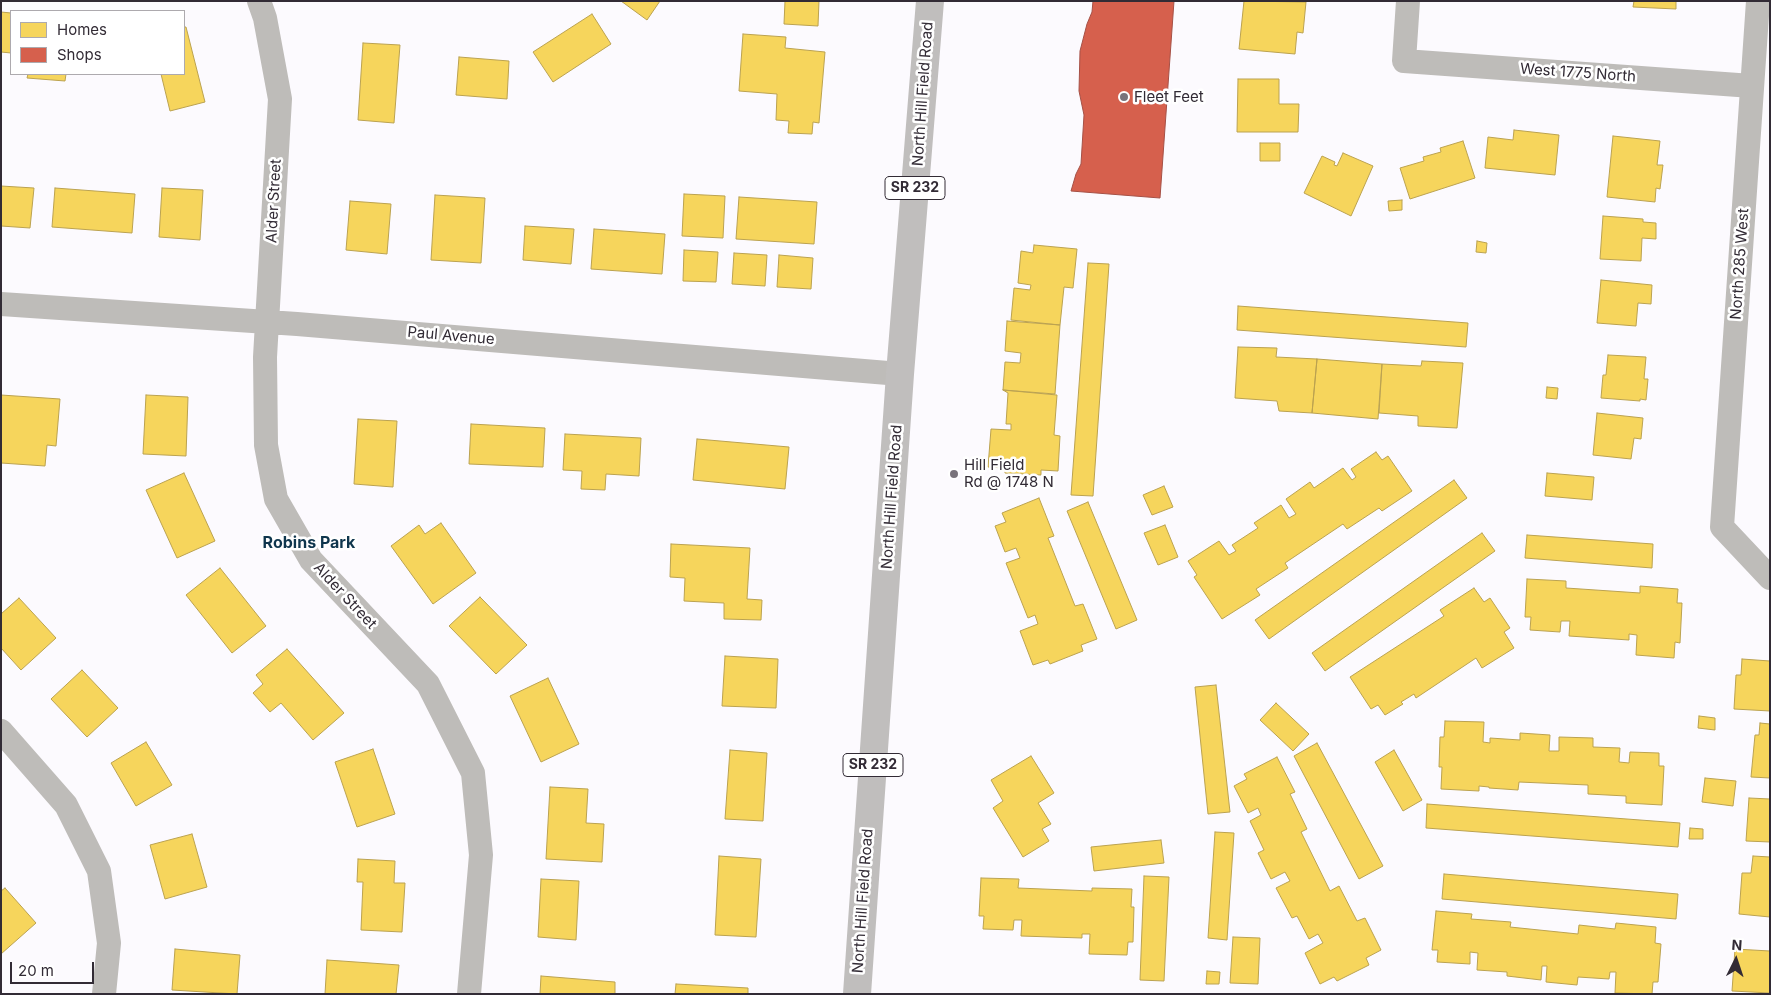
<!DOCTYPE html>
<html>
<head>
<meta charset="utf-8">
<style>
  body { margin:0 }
  #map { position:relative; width:1771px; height:995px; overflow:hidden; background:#fcfafe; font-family:Inter,sans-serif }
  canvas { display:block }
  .frame { position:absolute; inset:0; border:2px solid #322b35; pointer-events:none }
  .legend { position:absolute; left:10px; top:10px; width:175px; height:65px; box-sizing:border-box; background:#fff; border:1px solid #adaaae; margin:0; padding:6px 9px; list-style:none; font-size:15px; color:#322b35 }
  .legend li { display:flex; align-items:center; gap:10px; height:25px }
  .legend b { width:25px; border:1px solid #adaaae }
  .north { position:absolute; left:1711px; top:935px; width:50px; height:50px; -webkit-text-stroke:4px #fff; paint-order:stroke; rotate:4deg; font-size:14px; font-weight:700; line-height:20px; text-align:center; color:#322b35 }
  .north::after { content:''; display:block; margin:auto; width:18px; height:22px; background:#322b35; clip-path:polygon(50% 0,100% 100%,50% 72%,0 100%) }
  .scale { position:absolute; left:10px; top:962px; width:84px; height:22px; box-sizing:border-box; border:2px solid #322b35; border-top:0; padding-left:6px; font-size:15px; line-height:18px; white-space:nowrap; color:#322b35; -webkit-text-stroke:4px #fff; paint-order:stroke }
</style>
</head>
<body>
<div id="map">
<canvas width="1771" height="995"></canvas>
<div class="frame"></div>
<ul class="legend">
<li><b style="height:14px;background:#f6d55c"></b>Homes</li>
<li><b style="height:14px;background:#d6604d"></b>Shops</li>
</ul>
<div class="north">N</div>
<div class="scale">20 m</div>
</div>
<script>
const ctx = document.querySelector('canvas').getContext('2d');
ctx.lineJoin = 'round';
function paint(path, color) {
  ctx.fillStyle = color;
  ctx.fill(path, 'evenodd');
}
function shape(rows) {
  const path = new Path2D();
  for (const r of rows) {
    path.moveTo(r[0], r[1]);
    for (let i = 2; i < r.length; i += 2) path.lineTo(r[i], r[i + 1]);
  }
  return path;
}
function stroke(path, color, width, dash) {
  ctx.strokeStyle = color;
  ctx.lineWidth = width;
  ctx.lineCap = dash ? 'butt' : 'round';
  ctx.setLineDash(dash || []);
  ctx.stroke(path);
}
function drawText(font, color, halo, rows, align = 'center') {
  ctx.font = font + ' Inter,sans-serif';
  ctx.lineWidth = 5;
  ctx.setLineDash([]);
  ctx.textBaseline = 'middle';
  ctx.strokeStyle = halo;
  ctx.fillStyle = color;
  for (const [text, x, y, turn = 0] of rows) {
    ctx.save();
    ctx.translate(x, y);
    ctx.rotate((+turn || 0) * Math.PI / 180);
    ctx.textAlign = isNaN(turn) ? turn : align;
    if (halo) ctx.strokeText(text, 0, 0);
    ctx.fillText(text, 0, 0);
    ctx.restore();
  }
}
const homes = shape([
  [621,1,660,1,647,20,621,1],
  [785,1,819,1,818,26,784,24,785,1],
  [1244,1,1306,2,1303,33,1297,32,1295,54,1239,49,1244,1],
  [1634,1,1676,1,1676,9,1633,7,1634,1],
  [1,12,11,13,11,53,1,52,1,12],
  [592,14,611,44,553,82,533,52,592,14],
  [184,27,186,27,205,102,170,111,161,74,184,74,184,27],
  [743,34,786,37,785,48,825,52,819,123,813,122,812,134,788,133,789,121,776,120,777,94,739,91,743,34],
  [363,43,400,45,394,123,358,120,363,43],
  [459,57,509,61,507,99,456,95,459,57],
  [28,74,66,74,65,81,27,78,28,74],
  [1238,79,1279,79,1279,104,1299,104,1298,132,1237,132,1238,79],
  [1514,130,1559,135,1555,175,1485,168,1488,137,1513,140,1514,130],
  [1613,136,1660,141,1657,165,1663,165,1660,189,1656,188,1655,202,1607,197,1613,136],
  [1463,141,1475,178,1410,199,1400,168,1424,161,1423,157,1441,152,1440,148,1463,141],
  [1260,143,1280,143,1280,161,1260,161,1260,143],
  [1343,153,1373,166,1351,216,1304,193,1322,156,1335,162,1334,165,1337,166,1343,153],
  [1,186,34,188,30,228,1,226,1,186],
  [55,188,135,194,132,233,52,227,55,188],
  [162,188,203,190,200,240,159,237,162,188],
  [684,194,725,196,723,238,682,236,684,194],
  [435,195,485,198,481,263,431,260,435,195],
  [739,197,817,202,814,244,736,239,739,197],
  [1402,200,1402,210,1389,211,1388,201,1402,200],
  [350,201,391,204,387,254,346,250,350,201],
  [1603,216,1643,219,1643,222,1656,223,1656,239,1642,238,1641,261,1600,259,1603,216],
  [525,226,574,229,571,264,523,260,525,226],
  [594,229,665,234,662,274,591,269,594,229],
  [1477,241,1487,243,1486,253,1476,252,1477,241],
  [1034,245,1077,249,1073,288,1064,287,1060,325,1011,320,1014,288,1030,290,1031,285,1018,283,1021,251,1033,253,1034,245],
  [684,250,718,252,716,282,683,281,684,250],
  [734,253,767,255,765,286,732,284,734,253],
  [779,255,813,258,811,289,777,287,779,255],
  [1088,263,1109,264,1093,496,1071,495,1088,263],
  [1601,280,1652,285,1651,304,1638,303,1636,326,1597,323,1601,280],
  [1238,306,1468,323,1466,347,1237,330,1238,306],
  [1007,321,1060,325,1055,394,1003,390,1005,362,1020,363,1021,353,1005,351,1007,321],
  [1238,347,1277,348,1276,357,1317,359,1312,413,1279,411,1277,401,1235,398,1238,347],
  [1608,355,1646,357,1644,379,1648,379,1646,400,1640,399,1640,401,1601,398,1603,375,1606,375,1608,355],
  [1317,359,1382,364,1378,419,1312,413,1317,359],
  [1422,361,1463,363,1457,428,1418,426,1418,416,1379,413,1382,364,1421,366,1422,361],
  [1547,387,1558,388,1557,399,1546,398,1547,387],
  [1003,390,1057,395,1054,435,1060,436,1058,471,1041,470,1041,475,1005,473,1005,468,988,467,991,429,1011,430,1011,424,1006,424,1008,393,1003,390],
  [1,395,60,399,56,446,47,445,45,466,1,463,1,395],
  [146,395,188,397,186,456,143,454,146,395],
  [1597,413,1643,418,1641,439,1634,438,1631,459,1593,455,1597,413],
  [358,419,397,421,393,487,354,484,358,419],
  [471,424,545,428,543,467,469,464,471,424],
  [565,434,641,438,639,476,606,474,605,490,581,489,582,471,563,470,565,434],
  [697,439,789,447,785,489,693,480,697,439],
  [1376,452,1382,460,1388,456,1412,491,1382,511,1379,508,1347,529,1343,524,1285,563,1288,568,1256,589,1260,595,1222,619,1194,577,1197,575,1188,561,1219,541,1229,555,1236,551,1232,545,1258,528,1254,523,1281,505,1289,518,1296,514,1286,499,1310,482,1314,488,1343,468,1352,480,1356,477,1351,469,1376,452],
  [184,473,215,541,177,558,146,490,184,473],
  [1547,473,1594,477,1592,500,1545,496,1547,473],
  [1454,480,1467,498,1269,639,1255,620,1454,480],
  [1164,486,1173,507,1152,515,1143,495,1164,486],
  [1039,498,1054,536,1048,538,1075,606,1083,604,1097,639,1081,645,1083,651,1050,664,1048,660,1033,665,1020,631,1038,624,1035,615,1028,618,1006,563,1020,558,1016,548,1005,552,995,526,1006,522,1002,513,1039,498],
  [1088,502,1137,620,1116,629,1067,511,1088,502],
  [441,523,476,573,433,604,391,546,419,525,425,534,441,523],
  [1165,525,1178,557,1158,565,1144,533,1165,525],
  [1482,533,1495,551,1325,671,1312,653,1482,533],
  [1527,535,1653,544,1652,568,1525,558,1527,535],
  [671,544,750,548,747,599,762,600,761,620,724,619,724,603,684,601,685,578,670,577,671,544],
  [220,568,266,626,232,653,186,595,220,568],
  [1527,579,1566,581,1566,588,1640,593,1640,586,1678,589,1677,603,1682,603,1680,643,1675,642,1674,658,1636,655,1637,635,1629,634,1629,640,1569,636,1570,621,1561,621,1560,632,1530,630,1531,617,1525,617,1527,579],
  [1474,588,1484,602,1490,598,1510,628,1504,632,1514,648,1482,668,1476,658,1416,698,1414,694,1401,702,1403,704,1385,715,1378,705,1371,709,1350,677,1444,616,1440,610,1474,588],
  [480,597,527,645,496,674,449,626,480,597],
  [19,598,56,638,21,670,1,648,1,614,19,598],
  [287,649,344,713,313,740,281,703,270,712,253,693,263,684,256,675,287,649],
  [725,656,778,659,776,708,722,706,725,656],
  [1742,659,1770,661,1770,711,1734,709,1736,675,1741,675,1742,659],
  [82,670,118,708,87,737,51,699,82,670],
  [548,678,579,744,541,762,510,696,548,678],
  [1216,685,1230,812,1208,814,1195,687,1216,685],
  [1276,703,1309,734,1293,751,1260,720,1276,703],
  [1699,716,1715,718,1715,730,1698,728,1699,716],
  [1445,721,1484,722,1483,742,1490,743,1490,738,1520,740,1520,733,1550,735,1549,751,1559,751,1559,737,1593,738,1593,747,1620,748,1619,762,1629,763,1630,752,1659,753,1659,766,1664,766,1662,805,1626,803,1626,796,1588,794,1588,785,1519,782,1518,790,1489,788,1489,787,1479,786,1479,791,1441,789,1442,767,1439,767,1440,737,1444,737,1445,721],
  [1760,723,1770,724,1770,778,1751,777,1755,735,1759,735,1760,723],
  [146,742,172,785,136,806,111,763,146,742],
  [1317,743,1383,866,1359,879,1294,756,1317,743],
  [373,749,395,814,357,827,335,762,373,749],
  [730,750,767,753,763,821,725,819,730,750],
  [1394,750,1422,800,1403,811,1375,762,1394,750],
  [1031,756,1054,793,1038,803,1051,824,1042,829,1049,841,1023,857,993,808,1003,801,991,780,1031,756],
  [1277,757,1295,792,1290,794,1307,829,1301,832,1330,891,1339,886,1357,921,1365,918,1381,950,1366,958,1369,965,1337,981,1334,977,1320,984,1305,953,1323,943,1318,934,1309,939,1297,916,1292,918,1276,888,1290,881,1285,872,1271,879,1258,853,1264,850,1250,821,1261,815,1258,808,1248,813,1234,786,1247,779,1244,774,1277,757],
  [1705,778,1736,781,1733,806,1702,802,1705,778],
  [550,787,588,789,586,823,604,824,602,862,546,859,550,787],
  [1749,798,1770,799,1770,842,1746,841,1749,798],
  [1427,804,1680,823,1678,847,1426,828,1427,804],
  [1690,828,1703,829,1703,839,1689,839,1690,828],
  [1215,832,1234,833,1227,940,1208,938,1215,832],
  [192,834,207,887,165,899,150,845,192,834],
  [1161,840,1164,863,1094,871,1091,847,1161,840],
  [719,856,761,859,756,937,715,935,719,856],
  [1753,856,1770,857,1770,917,1739,914,1742,873,1751,873,1753,856],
  [358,859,395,861,394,883,405,883,402,932,361,930,363,882,357,882,358,859],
  [1444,874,1678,894,1676,919,1442,899,1444,874],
  [1144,876,1169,877,1164,981,1140,980,1144,876],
  [981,878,1019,879,1018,888,1092,891,1092,888,1132,889,1131,907,1134,907,1133,942,1128,942,1127,955,1089,954,1090,934,1082,934,1082,938,1021,936,1022,920,1014,920,1013,930,983,929,984,916,979,916,981,878],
  [541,879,579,881,576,940,538,937,541,879],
  [5,888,36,923,1,954,1,891,5,888],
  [1436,911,1472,914,1471,919,1511,922,1510,927,1578,934,1579,925,1615,929,1616,923,1656,927,1655,943,1661,944,1658,982,1653,982,1652,994,1615,993,1616,972,1610,972,1609,979,1578,977,1577,985,1546,982,1547,966,1542,966,1541,980,1507,976,1507,972,1477,970,1478,953,1470,952,1470,964,1437,962,1438,950,1432,950,1436,911],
  [1233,937,1260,938,1258,984,1230,983,1233,937],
  [175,949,240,955,237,994,172,990,175,949],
  [1735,949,1770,951,1770,993,1732,991,1735,949],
  [327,960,399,965,396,994,325,994,327,960],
  [1207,971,1220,972,1219,984,1206,984,1207,971],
  [541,976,615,982,615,994,540,994,541,976],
  [676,984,748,988,748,994,675,994,676,984]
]);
const shops = shape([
  [1093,1,1174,1,1160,198,1071,191,1076,174,1081,164,1084,115,1079,91,1080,51,1087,24,1092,12,1093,1]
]);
const street = shape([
  [259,1,265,18,280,99,265,357,266,445,276,499,311,560,428,684,473,773,481,855,469,994],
  [1408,1,1404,61,1752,86],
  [1758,1,1722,527,1770,578],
  [1,304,297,324,900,374],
  [1,731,66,805,99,871,109,943,104,994]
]);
const primary = shape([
  [857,994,900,374,930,1]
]);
const markers = [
  [1124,97,5,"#79737b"],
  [954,474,5,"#79737b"]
];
const shields = [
  [915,188,60],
  [873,765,60]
];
const shieldNames = [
  ["SR 232",915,188],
  ["SR 232",873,765]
];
const streetNames = [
  ["West 1775 North",1578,73,4],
  ["North Hill Field Road",923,94,-86],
  ["Alder Street",274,201,-87],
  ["North 285 West",1740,264,-86],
  ["Paul Avenue",451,336,5],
  ["North Hill Field Road",892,497,-86],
  ["Alder Street",345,596,47],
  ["North Hill Field Road",863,901,-86]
];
const poiNames = [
  ["Fleet Feet",1134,97],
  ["Hill Field",964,465],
  ["Rd @ 1748 N",964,482]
];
const neighbourhoodNames = [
  ["Robins Park",309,543]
];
paint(homes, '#f6d55c');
stroke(homes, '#bba250', 1);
paint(shops, '#d6604d');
stroke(shops, '#a55046', 1);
stroke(street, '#bebcb9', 24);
stroke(primary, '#c0bebd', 28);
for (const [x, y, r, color] of markers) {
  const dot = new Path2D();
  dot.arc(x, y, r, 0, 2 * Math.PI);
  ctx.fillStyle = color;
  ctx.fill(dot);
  stroke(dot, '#fff', 2);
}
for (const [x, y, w] of shields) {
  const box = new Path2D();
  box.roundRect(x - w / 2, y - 11.5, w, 23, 4);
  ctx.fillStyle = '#fff';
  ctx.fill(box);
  stroke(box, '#322b35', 1);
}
drawText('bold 14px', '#322b35', null, shieldNames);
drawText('15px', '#322b35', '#fff', streetNames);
drawText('15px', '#322b35', '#fff', poiNames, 'left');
drawText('bold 16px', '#0f364d', '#fff', neighbourhoodNames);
</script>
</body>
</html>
